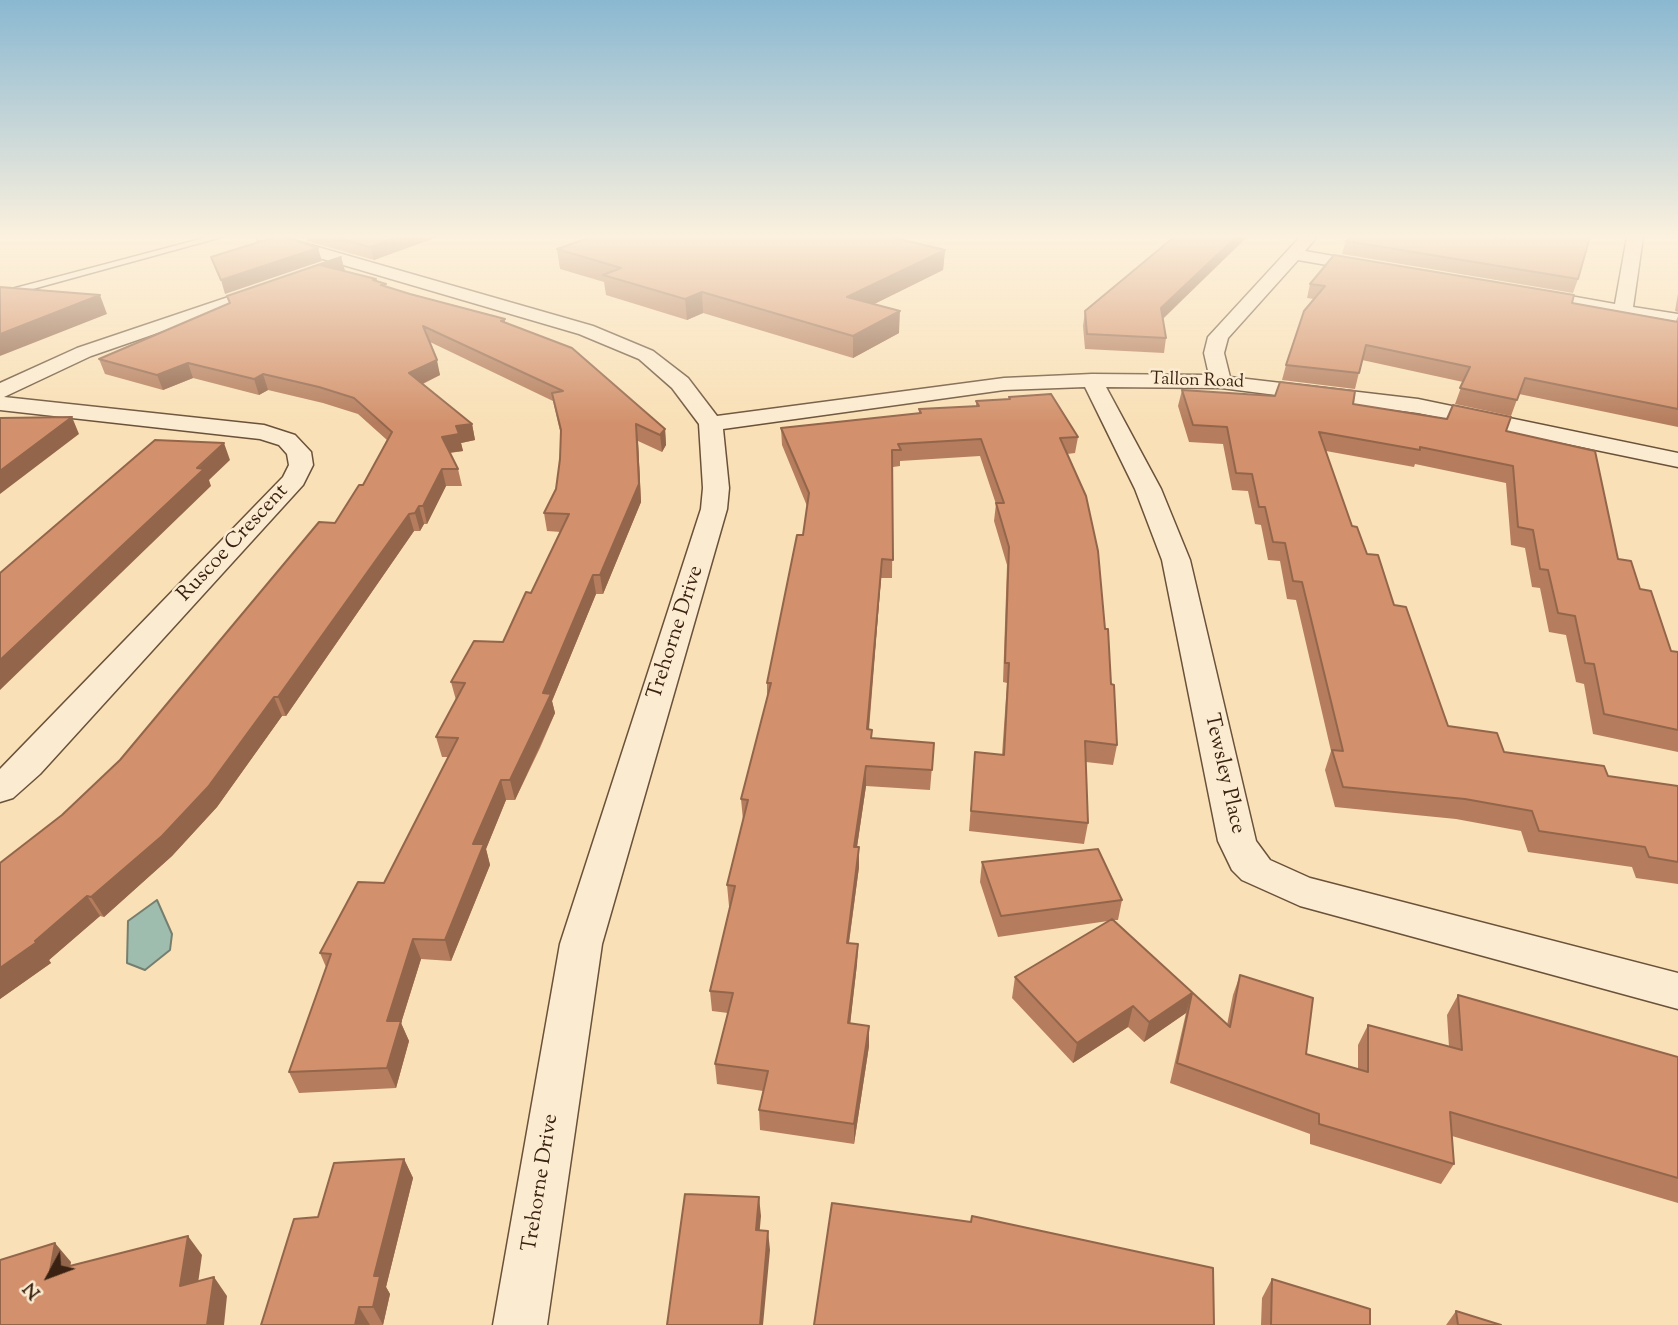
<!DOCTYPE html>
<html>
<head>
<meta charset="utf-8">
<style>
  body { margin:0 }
  #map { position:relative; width:1678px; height:1325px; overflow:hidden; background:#f9e0b6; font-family:"Sorts Mill Goudy",serif }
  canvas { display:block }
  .north { position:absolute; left:14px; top:1241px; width:70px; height:70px; -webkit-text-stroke:5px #fbebd0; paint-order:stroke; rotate:229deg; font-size:19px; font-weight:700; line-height:28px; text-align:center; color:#3a2111 }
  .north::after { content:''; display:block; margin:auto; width:24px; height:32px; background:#3a2111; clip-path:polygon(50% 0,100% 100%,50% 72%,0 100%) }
</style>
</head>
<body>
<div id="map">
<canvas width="1678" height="1325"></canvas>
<div class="north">N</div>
</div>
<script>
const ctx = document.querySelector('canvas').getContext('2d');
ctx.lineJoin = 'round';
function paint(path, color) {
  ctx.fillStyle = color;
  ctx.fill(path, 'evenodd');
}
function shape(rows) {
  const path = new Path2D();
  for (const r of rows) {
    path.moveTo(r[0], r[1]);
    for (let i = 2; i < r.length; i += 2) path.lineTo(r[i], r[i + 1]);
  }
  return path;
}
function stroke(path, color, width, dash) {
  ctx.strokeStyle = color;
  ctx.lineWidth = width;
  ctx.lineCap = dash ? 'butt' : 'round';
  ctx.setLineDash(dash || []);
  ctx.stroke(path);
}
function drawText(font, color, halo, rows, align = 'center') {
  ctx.font = font + ' "Sorts Mill Goudy",serif';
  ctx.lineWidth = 5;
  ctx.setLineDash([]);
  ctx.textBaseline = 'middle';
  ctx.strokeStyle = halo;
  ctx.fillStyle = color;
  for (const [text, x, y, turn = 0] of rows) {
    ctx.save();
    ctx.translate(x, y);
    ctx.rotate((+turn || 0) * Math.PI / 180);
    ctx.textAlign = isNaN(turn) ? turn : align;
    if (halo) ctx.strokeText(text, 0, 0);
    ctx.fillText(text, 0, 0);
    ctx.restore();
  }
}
const water = shape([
  [157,900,172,934,170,950,145,970,127,963,128,921,157,900]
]);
const lane = shape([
  [208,237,222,237,0,298,0,292,208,237]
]);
const street = shape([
  [256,237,283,237,593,326,653,351,688,378,717,416,1004,378,1092,374,1209,375,1204,353,1208,337,1300,237,1316,238,1305,251,1379,264,1382,268,1379,272,1373,273,1298,260,1228,338,1224,353,1230,377,1418,399,1678,453,1678,467,1418,413,1221,388,1106,387,1161,489,1190,560,1256,841,1270,860,1310,878,1678,973,1678,1009,1300,906,1242,880,1232,870,1218,841,1162,560,1135,489,1085,387,1004,390,723,429,729,488,727,509,602,944,547,1325,493,1325,560,944,701,509,703,488,699,424,672,388,639,359,579,334,258,240,256,237],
  [1627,237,1643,237,1633,307,1678,314,1678,326,1531,301,1522,295,1531,289,1615,304,1627,237],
  [270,283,276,284,279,288,276,292,91,356,4,397,264,425,295,435,311,452,313,465,303,485,40,774,13,798,0,802,0,769,283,477,289,465,287,454,279,445,260,439,0,410,0,383,77,348,270,283]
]);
const wall = shape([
  [306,237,437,237,374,260,307,241],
  [1174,237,1247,237,1163,319,1166,338,1164,353,1085,349,1083,326,1085,311],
  [1346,241,1578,279,1573,293,1342,254],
  [557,249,945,250,943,270,874,304,899,333,853,358,703,313,687,320,606,295,604,282,560,269],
  [341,257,345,271,376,279,376,281,386,287,505,319,505,322,665,429,666,445,662,452,638,441,641,502,603,594,596,594,552,701,555,713,540,748,515,800,506,800,486,849,490,865,451,961,421,959,401,1023,409,1041,396,1088,299,1093,289,1072,326,967,320,953,384,883,448,757,442,757,436,737,456,700,451,682,503,642,531,593,561,532,547,531,544,513,556,489,560,459,561,435,553,401,430,342,440,375,423,384,472,424,475,440,461,443,463,451,450,453,458,469,462,486,446,486,427,524,424,524,420,531,414,531,286,716,282,716,217,807,172,856,104,917,100,916,49,960,51,963,0,999,0,863,62,815,120,760,335,523,363,485,387,440,358,414,323,403,268,390,259,395,193,378,163,390,105,374,99,359],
  [1310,284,1572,303,1676,321,1678,316,1678,427,1519,394,1511,416,1455,404,1463,382,1362,360,1355,389,1282,380,1286,365,1314,299,1307,298],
  [1678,293,1678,312,1675,311],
  [1182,390,1353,404,1506,431,1618,559,1640,589,1671,651,1678,652,1678,752,1593,734,1584,684,1576,682,1566,635,1549,632,1540,588,1532,587,1525,548,1511,545,1506,483,1415,464,1414,467,1326,451,1352,526,1394,605,1448,726,1504,752,1608,776,1678,786,1678,884,1636,878,1632,867,1528,852,1521,831,1456,819,1335,807,1325,770,1331,751,1296,600,1287,599,1280,561,1268,560,1261,525,1255,524,1248,491,1232,490,1223,444,1189,442,1178,406],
  [1009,397,1078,437,1075,453,1067,454,1111,684,1117,745,1113,765,1086,762,1088,823,1084,844,969,831,975,752,1002,755,1007,683,1003,682,1007,565,994,521,996,504,980,456,900,461,900,466,893,467,892,578,881,578,869,730,872,730,871,738,934,743,930,790,866,786,857,847,859,847,859,867,849,943,858,944,857,964,850,1023,869,1046,854,1144,760,1130,759,1110,763,1091,717,1084,715,1064,728,1013,712,1011,710,991,730,906,729,906,727,885,743,820,741,799,767,698,767,683,803,535,807,506,782,445,781,428,919,413,919,409,976,406,976,401,1009,399],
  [982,862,1122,900,1118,920,1114,920,1227,1025,1233,995,1240,975,1306,1054,1358,1069,1358,1045,1368,1025,1449,1047,1447,1015,1458,995,1678,1057,1678,1203,1452,1136,1454,1164,1441,1184,1310,1144,1310,1134,1170,1083,1186,1013,1144,1042,1128,1027,1073,1063,1012,998,1015,977,1108,921,998,937,980,882],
  [404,1159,413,1178,386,1287,390,1294,383,1325,261,1325,318,1217],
  [1272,1279,1370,1325,1261,1325,1262,1298],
  [1456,1311,1501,1325,1446,1325]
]);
const shadedWall = shape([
  [398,237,437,237,374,260,370,247],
  [1236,237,1247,237,1158,323,1161,308],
  [318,248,322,261,225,294,221,280],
  [945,250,943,270,846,318,847,297],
  [341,257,345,271,320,265],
  [702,292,703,313,687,320,685,299],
  [100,295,107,314,0,356,0,334],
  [900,311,899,333,853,358,853,336],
  [437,360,440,375,413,388,409,373],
  [188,363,193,378,163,390,157,375],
  [263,374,268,390,259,395,254,379],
  [72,417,79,434,0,494,0,471],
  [472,424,475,440,461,443,463,451,446,453,442,437,456,426],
  [636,424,638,441,641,502,603,594,600,575],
  [665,429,666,445,662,452,660,435],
  [224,443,230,460,209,480,211,486,0,690,0,660],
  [442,469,446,486,427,524,423,506],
  [419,506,424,524,420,531,415,513],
  [409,514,414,531,286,716,278,697],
  [882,559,881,578,867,749,867,729],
  [593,575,596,594,552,701,555,713,515,800,510,780,543,693],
  [274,697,282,716,217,807,172,856,104,917,91,897],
  [866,766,866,786,854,867,854,847],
  [501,780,506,800,486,849,490,865,451,961,445,940,473,844],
  [859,847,859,867,846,963,847,943],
  [87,896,100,916,49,960,51,963,0,999,0,968,35,941],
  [413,939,421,959,401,1023,409,1041,396,1088,387,1068,387,1021],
  [858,944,857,964,848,1043,848,1023],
  [1192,993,1186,1013,1144,1042,1149,1022],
  [1133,1006,1128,1027,1073,1063,1077,1043],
  [869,1026,869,1046,854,1144,854,1124],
  [404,1159,413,1178,386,1287,390,1294,383,1325,373,1307,374,1276],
  [759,1197,761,1216,758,1249,756,1230],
  [768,1231,770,1250,763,1325,760,1325],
  [188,1236,202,1255,195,1305,180,1286],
  [55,1243,71,1262,67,1290,50,1271],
  [214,1277,227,1296,224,1325,207,1325],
  [359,1307,370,1325,355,1325]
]);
const building = shape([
  [275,237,285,237,318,248,221,280,211,257,275,237],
  [335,237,398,237,370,247,335,237],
  [591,237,891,237,945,250,847,297,900,311,853,336,702,292,685,299,603,275,621,268,557,249,591,237],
  [1174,237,1236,237,1161,308,1166,338,1087,334,1085,311,1174,237],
  [1350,237,1494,237,1505,239,1506,237,1590,237,1578,279,1346,241,1350,237],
  [1334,255,1574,295,1572,303,1678,322,1678,409,1525,378,1517,400,1460,388,1470,367,1366,345,1359,373,1286,365,1304,311,1325,286,1310,284,1334,255],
  [341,257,320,265,376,279,373,280,386,284,381,285,410,294,505,319,501,321,572,348,665,429,660,435,636,424,639,484,600,575,593,575,543,693,551,694,535,728,510,780,501,780,473,844,484,844,445,940,413,939,387,1021,401,1021,387,1068,289,1072,331,954,320,953,358,882,384,883,458,738,436,737,465,683,451,682,474,641,503,642,526,592,531,593,569,514,544,513,556,489,560,459,561,430,552,393,563,391,423,326,437,360,409,373,472,424,456,426,459,434,442,437,458,469,442,469,423,506,419,506,415,513,409,514,278,697,274,697,208,787,162,836,91,897,87,896,35,941,37,942,0,968,0,863,62,815,120,760,319,522,335,523,359,485,363,485,392,432,354,398,319,387,263,374,254,379,188,363,157,375,99,359,230,303,227,296,341,257],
  [0,287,100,295,0,334,0,287],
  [1280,382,1355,391,1353,404,1447,419,1453,405,1511,417,1506,431,1595,451,1618,559,1631,561,1640,589,1651,591,1671,651,1678,652,1678,730,1604,714,1594,664,1585,663,1575,616,1558,613,1548,570,1540,569,1533,530,1518,527,1513,466,1420,447,1420,450,1319,432,1352,526,1357,527,1367,554,1378,555,1394,605,1406,607,1448,726,1497,733,1504,752,1604,766,1608,776,1678,786,1678,862,1649,857,1645,847,1539,831,1532,811,1465,799,1343,787,1332,750,1343,751,1302,582,1293,581,1285,543,1273,542,1265,507,1259,507,1252,474,1236,473,1227,427,1193,425,1182,390,1275,396,1280,382],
  [1051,394,1078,437,1060,438,1086,496,1098,551,1105,629,1108,629,1111,684,1114,685,1117,745,1085,741,1088,823,971,811,975,752,1004,755,1009,663,1005,663,1009,547,996,503,1004,503,981,439,898,444,901,450,892,450,893,560,882,559,867,729,872,730,871,738,934,743,932,770,866,766,854,847,859,847,847,943,858,944,848,1023,869,1026,854,1124,759,1110,768,1071,715,1064,733,993,710,991,735,886,727,885,748,800,741,799,771,683,767,683,797,535,803,535,809,493,781,428,921,413,919,409,979,406,976,401,1010,399,1009,397,1051,394],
  [72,417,0,471,0,418,72,417],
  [155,440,224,443,197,468,204,469,0,660,0,573,155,440],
  [1098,849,1122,900,1001,916,982,862,1098,849],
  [1112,919,1230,1027,1240,975,1313,998,1306,1054,1368,1072,1368,1025,1462,1050,1458,995,1678,1057,1678,1178,1450,1112,1454,1164,1319,1124,1319,1114,1177,1063,1192,993,1149,1022,1133,1006,1077,1043,1015,977,1112,919],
  [404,1159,374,1276,380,1276,373,1307,359,1307,355,1325,261,1325,294,1219,318,1217,334,1163,404,1159],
  [685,1194,759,1197,756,1230,768,1231,760,1325,667,1325,685,1194],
  [832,1203,971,1222,972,1216,1213,1268,1214,1325,814,1325,832,1203],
  [188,1236,180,1286,214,1277,207,1325,0,1325,0,1260,55,1243,50,1271,188,1236],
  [1272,1279,1370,1309,1370,1325,1271,1325,1272,1279],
  [1456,1311,1501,1325,1458,1325,1456,1311]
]);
const farStreetnames = [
  ["Tallon Road",1197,382,2]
];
const streetNames = [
  ["Ruscoe Crescent",234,544,-47],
  ["Trehorne Drive",677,633,-72],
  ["Tewsley Place",1223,774,77],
  ["Trehorne Drive",542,1183,-81]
];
paint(water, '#9ebdae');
stroke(water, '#767f6f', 2);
stroke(lane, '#6a513a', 3);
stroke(street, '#6a513a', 3);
paint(lane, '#fbebd0');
paint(street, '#fbebd0');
paint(wall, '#b57d5d');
paint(shadedWall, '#93664c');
paint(building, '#d2916c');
stroke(building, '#93664c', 2);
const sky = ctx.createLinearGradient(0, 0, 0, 423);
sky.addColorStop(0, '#8ab8d1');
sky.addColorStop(0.56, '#fcf1de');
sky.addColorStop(1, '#fcf1de00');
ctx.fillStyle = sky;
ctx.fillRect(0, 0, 1678, 423);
drawText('18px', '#3a2111', '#fbebd0', farStreetnames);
drawText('21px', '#3a2111', '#fbebd0', streetNames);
</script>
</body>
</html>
